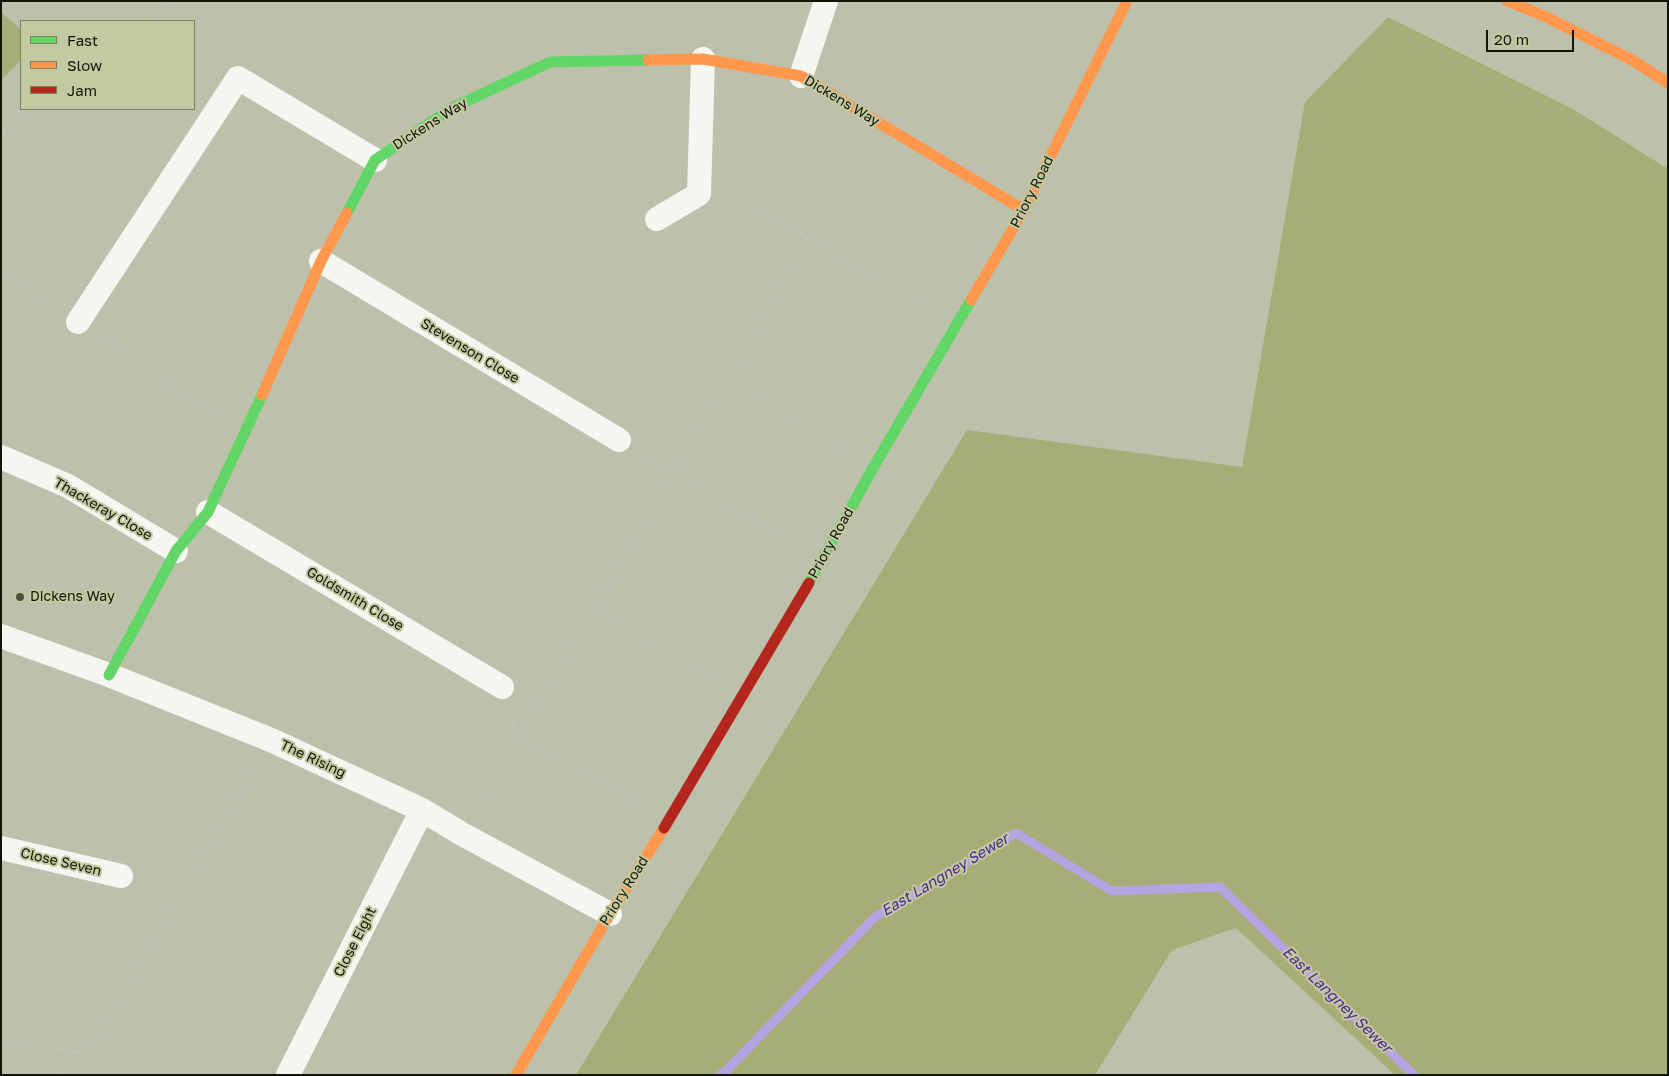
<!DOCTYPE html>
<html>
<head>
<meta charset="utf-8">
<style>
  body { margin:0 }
  #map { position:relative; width:1669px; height:1076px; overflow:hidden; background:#bdc0aa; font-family:"Golos Text",sans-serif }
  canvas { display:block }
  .frame { position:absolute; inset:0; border:2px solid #131406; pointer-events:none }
  .legend { position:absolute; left:20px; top:20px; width:175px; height:90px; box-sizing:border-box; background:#c3c9a1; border:1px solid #7d8163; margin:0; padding:6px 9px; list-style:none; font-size:15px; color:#131406 }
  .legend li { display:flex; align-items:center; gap:10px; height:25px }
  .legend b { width:25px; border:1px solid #7d8163 }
  .scale { position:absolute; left:1486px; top:30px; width:88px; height:22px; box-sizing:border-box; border:2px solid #131406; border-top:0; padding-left:6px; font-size:15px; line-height:18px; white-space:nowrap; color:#131406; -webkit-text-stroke:4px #c3c9a1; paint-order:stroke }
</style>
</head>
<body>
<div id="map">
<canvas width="1669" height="1076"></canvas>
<div class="frame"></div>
<ul class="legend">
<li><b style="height:6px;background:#63d668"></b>Fast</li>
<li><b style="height:6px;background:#ff974d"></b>Slow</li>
<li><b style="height:6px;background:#b3261e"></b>Jam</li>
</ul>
<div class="scale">20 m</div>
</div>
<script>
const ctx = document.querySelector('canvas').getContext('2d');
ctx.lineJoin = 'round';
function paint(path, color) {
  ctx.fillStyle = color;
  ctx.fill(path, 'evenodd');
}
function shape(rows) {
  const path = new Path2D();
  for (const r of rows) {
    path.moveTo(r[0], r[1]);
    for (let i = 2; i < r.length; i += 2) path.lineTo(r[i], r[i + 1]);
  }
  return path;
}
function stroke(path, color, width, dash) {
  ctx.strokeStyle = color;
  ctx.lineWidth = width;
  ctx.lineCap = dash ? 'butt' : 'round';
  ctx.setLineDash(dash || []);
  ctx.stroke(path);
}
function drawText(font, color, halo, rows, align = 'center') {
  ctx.font = font + ' "Golos Text",sans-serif';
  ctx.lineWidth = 4;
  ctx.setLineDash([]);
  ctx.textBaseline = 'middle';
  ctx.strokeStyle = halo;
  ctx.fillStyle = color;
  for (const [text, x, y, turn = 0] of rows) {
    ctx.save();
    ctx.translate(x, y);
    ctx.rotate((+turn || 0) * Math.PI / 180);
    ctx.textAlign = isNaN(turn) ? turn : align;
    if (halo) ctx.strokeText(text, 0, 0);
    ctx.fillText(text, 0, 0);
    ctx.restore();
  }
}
const green = shape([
  [1,12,21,30,21,60,1,80],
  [1388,17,1573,109,1668,169,1668,1075,1395,1075,1236,928,1172,950,1095,1075,576,1075,967,430,1242,467,1305,102]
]);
const stream = shape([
  [720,1075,727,1070,875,917,1016,833,1112,891,1220,887,1414,1075]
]);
const path = shape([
  [158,21,162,1],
  [194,58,214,67],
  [1,134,13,120,29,109],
  [725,192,732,192,806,237,934,310],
  [1,271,57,308],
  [99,336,220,418],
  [730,379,849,453],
  [642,454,797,548],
  [592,610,717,681],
  [509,711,517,737,644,806],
  [475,811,517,737,730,379,806,237],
  [1,1043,88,1053,258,762],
  [61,1075,76,1051]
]);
const street = shape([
  [801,76,826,1],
  [657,219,699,194,703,59],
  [321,261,619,440],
  [78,322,238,78,375,160],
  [1,457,68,486,176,551],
  [208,512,502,687],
  [1,636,109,675,271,740,422,810,462,834,610,914],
  [1,848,121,876],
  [288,1075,422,810]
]);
const fast = shape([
  [347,213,375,160,452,108,550,62,648,60],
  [809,583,873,468,971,300],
  [109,675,176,551,208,512,262,395]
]);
const slow = shape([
  [1507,1,1542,15,1632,60,1668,83],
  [648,60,703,59,801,76,1024,210],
  [971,300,1024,210,1127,1],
  [262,395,321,261,347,213],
  [516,1075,610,914,664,828]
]);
const jam = shape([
  [664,828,809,583]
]);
const markers = [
  [20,597,5,"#4e503f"]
];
const streetNames = [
  ["Dickens Way",842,101,31],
  ["Dickens Way",430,124,-32],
  ["Priory Road",1032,192,-63],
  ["Stevenson Close",470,351,31],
  ["Thackeray Close",103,509,30],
  ["Priory Road",831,543,-61],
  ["Goldsmith Close",355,599,31],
  ["The Rising",313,759,25],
  ["Close Seven",61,862,13],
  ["Priory Road",624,891,-58],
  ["Close Eight",355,942,-63]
];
const poiNames = [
  ["Dickens Way",30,597]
];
const waterNames = [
  ["East Langney Sewer",945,875,-31],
  ["East Langney Sewer",1337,1000,44]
];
paint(green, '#a7ad76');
stroke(stream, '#b4a5e2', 9);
stroke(path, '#c1c3bc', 3, [2.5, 2.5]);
stroke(street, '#f5f6f2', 24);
stroke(fast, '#63d668', 11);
stroke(slow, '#ff974d', 11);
stroke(jam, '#b3261e', 11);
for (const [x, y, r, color] of markers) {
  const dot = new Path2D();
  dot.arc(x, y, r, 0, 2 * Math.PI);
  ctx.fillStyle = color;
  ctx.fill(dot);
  stroke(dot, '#c3c9a1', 2);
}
drawText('14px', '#131406', '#c3c9a1', streetNames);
drawText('14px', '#131406', '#c3c9a1', poiNames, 'left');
drawText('italic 15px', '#4e2694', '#c3c9a1', waterNames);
</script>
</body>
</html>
